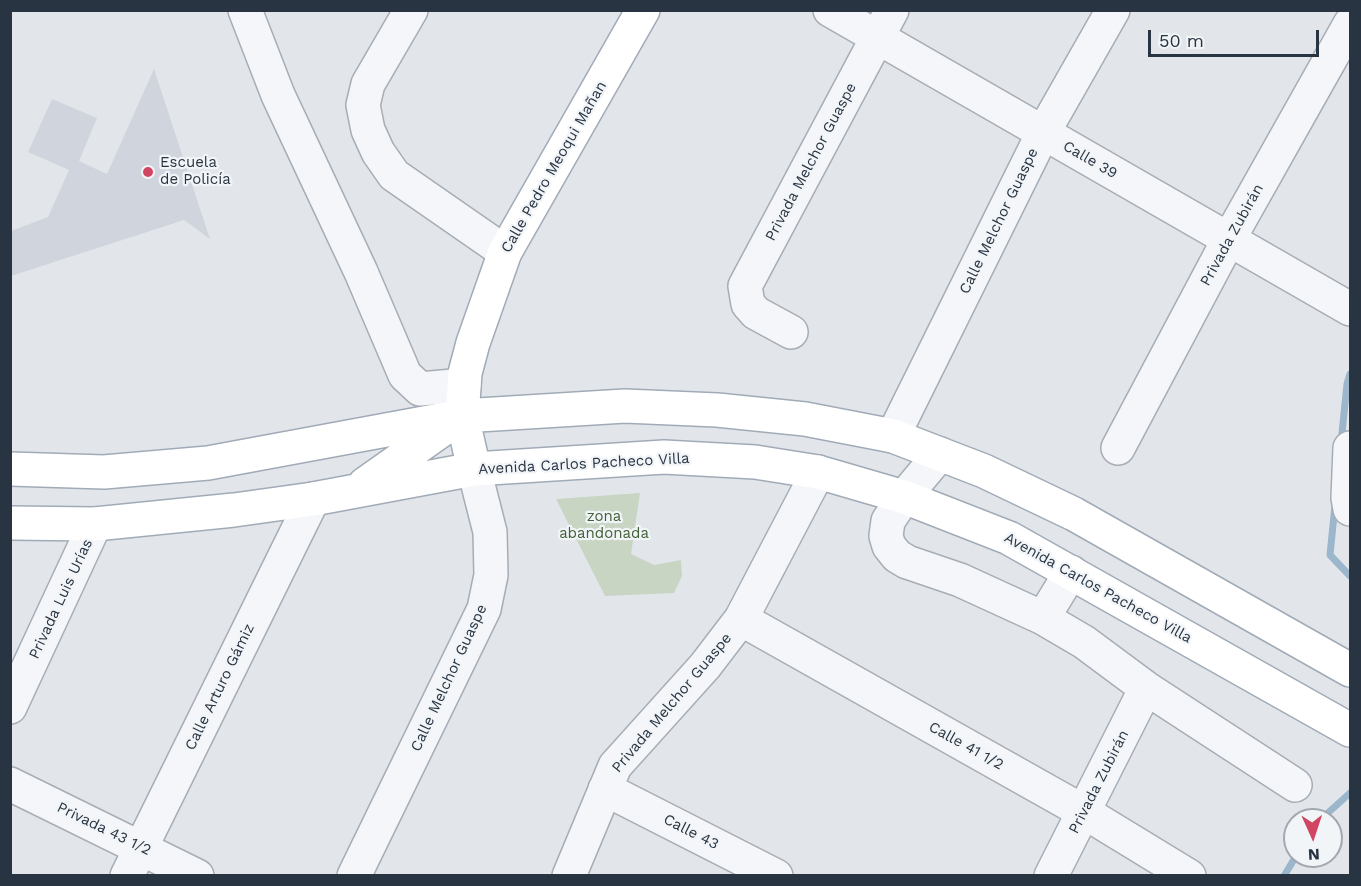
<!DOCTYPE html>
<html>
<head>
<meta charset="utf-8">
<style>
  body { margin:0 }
  #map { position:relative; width:1361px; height:886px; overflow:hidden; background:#e2e6eb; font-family:"Work Sans",sans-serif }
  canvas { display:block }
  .frame { position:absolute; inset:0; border:12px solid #293443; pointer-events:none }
  .north { position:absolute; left:1283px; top:808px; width:60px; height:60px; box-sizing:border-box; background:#f2f5f8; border:2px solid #a2a8b0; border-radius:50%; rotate:177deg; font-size:16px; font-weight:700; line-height:24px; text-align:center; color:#293443 }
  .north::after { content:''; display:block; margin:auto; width:21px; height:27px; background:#d14562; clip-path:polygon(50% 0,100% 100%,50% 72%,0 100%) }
  .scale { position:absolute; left:1148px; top:30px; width:171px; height:27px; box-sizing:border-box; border:3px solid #293443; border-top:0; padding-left:8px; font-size:18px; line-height:21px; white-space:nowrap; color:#293443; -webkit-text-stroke:4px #f2f5f8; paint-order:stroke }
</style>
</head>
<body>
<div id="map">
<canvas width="1361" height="886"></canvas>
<div class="frame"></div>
<div class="north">N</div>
<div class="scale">50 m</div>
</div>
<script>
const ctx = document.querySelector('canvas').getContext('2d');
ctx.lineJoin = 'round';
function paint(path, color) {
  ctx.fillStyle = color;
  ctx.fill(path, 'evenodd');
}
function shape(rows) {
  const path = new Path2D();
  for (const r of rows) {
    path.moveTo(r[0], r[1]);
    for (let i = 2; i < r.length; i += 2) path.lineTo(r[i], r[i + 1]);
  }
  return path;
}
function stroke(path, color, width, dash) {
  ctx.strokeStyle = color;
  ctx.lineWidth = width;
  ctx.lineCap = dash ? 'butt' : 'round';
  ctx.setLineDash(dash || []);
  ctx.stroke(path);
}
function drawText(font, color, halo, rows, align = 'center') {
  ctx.font = font + ' "Work Sans",sans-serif';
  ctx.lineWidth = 4.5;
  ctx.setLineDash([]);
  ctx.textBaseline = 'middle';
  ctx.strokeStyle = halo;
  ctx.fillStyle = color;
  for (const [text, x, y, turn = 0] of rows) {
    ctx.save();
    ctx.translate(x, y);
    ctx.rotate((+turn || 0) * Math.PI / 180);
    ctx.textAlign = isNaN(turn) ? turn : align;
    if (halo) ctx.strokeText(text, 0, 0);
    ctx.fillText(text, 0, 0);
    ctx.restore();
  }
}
const built = shape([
  [154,69,210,239,184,220,11,276,11,231,48,217,69,170,28,152,52,99,97,118,79,161,107,174]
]);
const green = shape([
  [640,493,631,554,654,565,681,560,682,576,674,593,605,596,556,499]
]);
const stream = shape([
  [1341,443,1347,384,1350,374],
  [1335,505,1330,555,1350,576],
  [1320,820,1350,793],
  [1284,876,1296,856]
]);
const minor = shape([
  [245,10,278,95,361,272,405,375,420,389,464,385],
  [411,10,368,84,363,105,368,130,378,152,394,175,505,252],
  [830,10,1350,309],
  [791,332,756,313,748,304,745,286,892,10],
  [893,436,1043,133,1113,10],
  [1118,448,1229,239,1350,24],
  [1350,448,1348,498,1350,509],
  [940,454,904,497,888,521,886,536,889,546,897,556,907,562,960,580,1043,618,1084,642,1146,688,1295,785],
  [1043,618,1071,572],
  [741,619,1084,812,1189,876],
  [10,707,95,524],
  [10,784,197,876],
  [605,789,776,876],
  [127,876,313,499],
  [354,876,484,609,491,575,490,532,474,469],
  [569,876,615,766,705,666,741,619,818,472],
  [1051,876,1146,688]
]);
const major = shape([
  [10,469,104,472,208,463,462,416,625,406,717,410,805,419,893,436,984,471,1074,514,1350,670],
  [474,469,462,416,465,373,473,343,505,252,643,10],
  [365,484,453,422],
  [10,523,95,524,234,510,313,499,474,469,664,457,755,462,818,472,904,497,1009,538,1350,730]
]);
const markers = [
  [148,172,6,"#d14562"]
];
const streetNames = [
  ["Calle 39",1090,160,30],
  ["Privada Melchor Guaspe",811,162,-62],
  ["Calle Pedro Meoqui Mañan",554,167,-60],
  ["Calle Melchor Guaspe",999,221,-64],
  ["Privada Zubirán",1232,235,-61],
  ["Avenida Carlos Pacheco Villa",584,464,-3],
  ["Avenida Carlos Pacheco Villa",1098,588,29],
  ["Privada Luis Urías",61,599,-65],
  ["Calle Melchor Guaspe",449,678,-65],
  ["Calle Arturo Gámiz",220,687,-64],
  ["Privada Melchor Guaspe",672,703,-50],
  ["Calle 41 1/2",966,746,29],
  ["Privada Zubirán",1099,782,-63],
  ["Privada 43 1/2",104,829,26],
  ["Calle 43",691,832,27]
];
const poiNames = [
  ["Escuela",160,163],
  ["de Policía",160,180]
];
const parkNames = [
  ["zona",604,517],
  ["abandonada",604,534]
];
paint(built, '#d0d5dd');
paint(green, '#c8d5c3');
stroke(stream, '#9cb6cb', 7);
stroke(minor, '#a7adb5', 36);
stroke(major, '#a1abb7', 36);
stroke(minor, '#f5f6f9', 33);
stroke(major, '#fff', 33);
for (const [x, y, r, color] of markers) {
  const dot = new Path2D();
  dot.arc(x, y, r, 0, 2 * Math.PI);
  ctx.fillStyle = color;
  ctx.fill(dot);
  stroke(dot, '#f2f5f8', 2);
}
drawText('15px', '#293443', '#f2f5f8', streetNames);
drawText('15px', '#293443', '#f2f5f8', poiNames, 'left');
drawText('15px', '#405f36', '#f2f5f8', parkNames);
</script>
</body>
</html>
